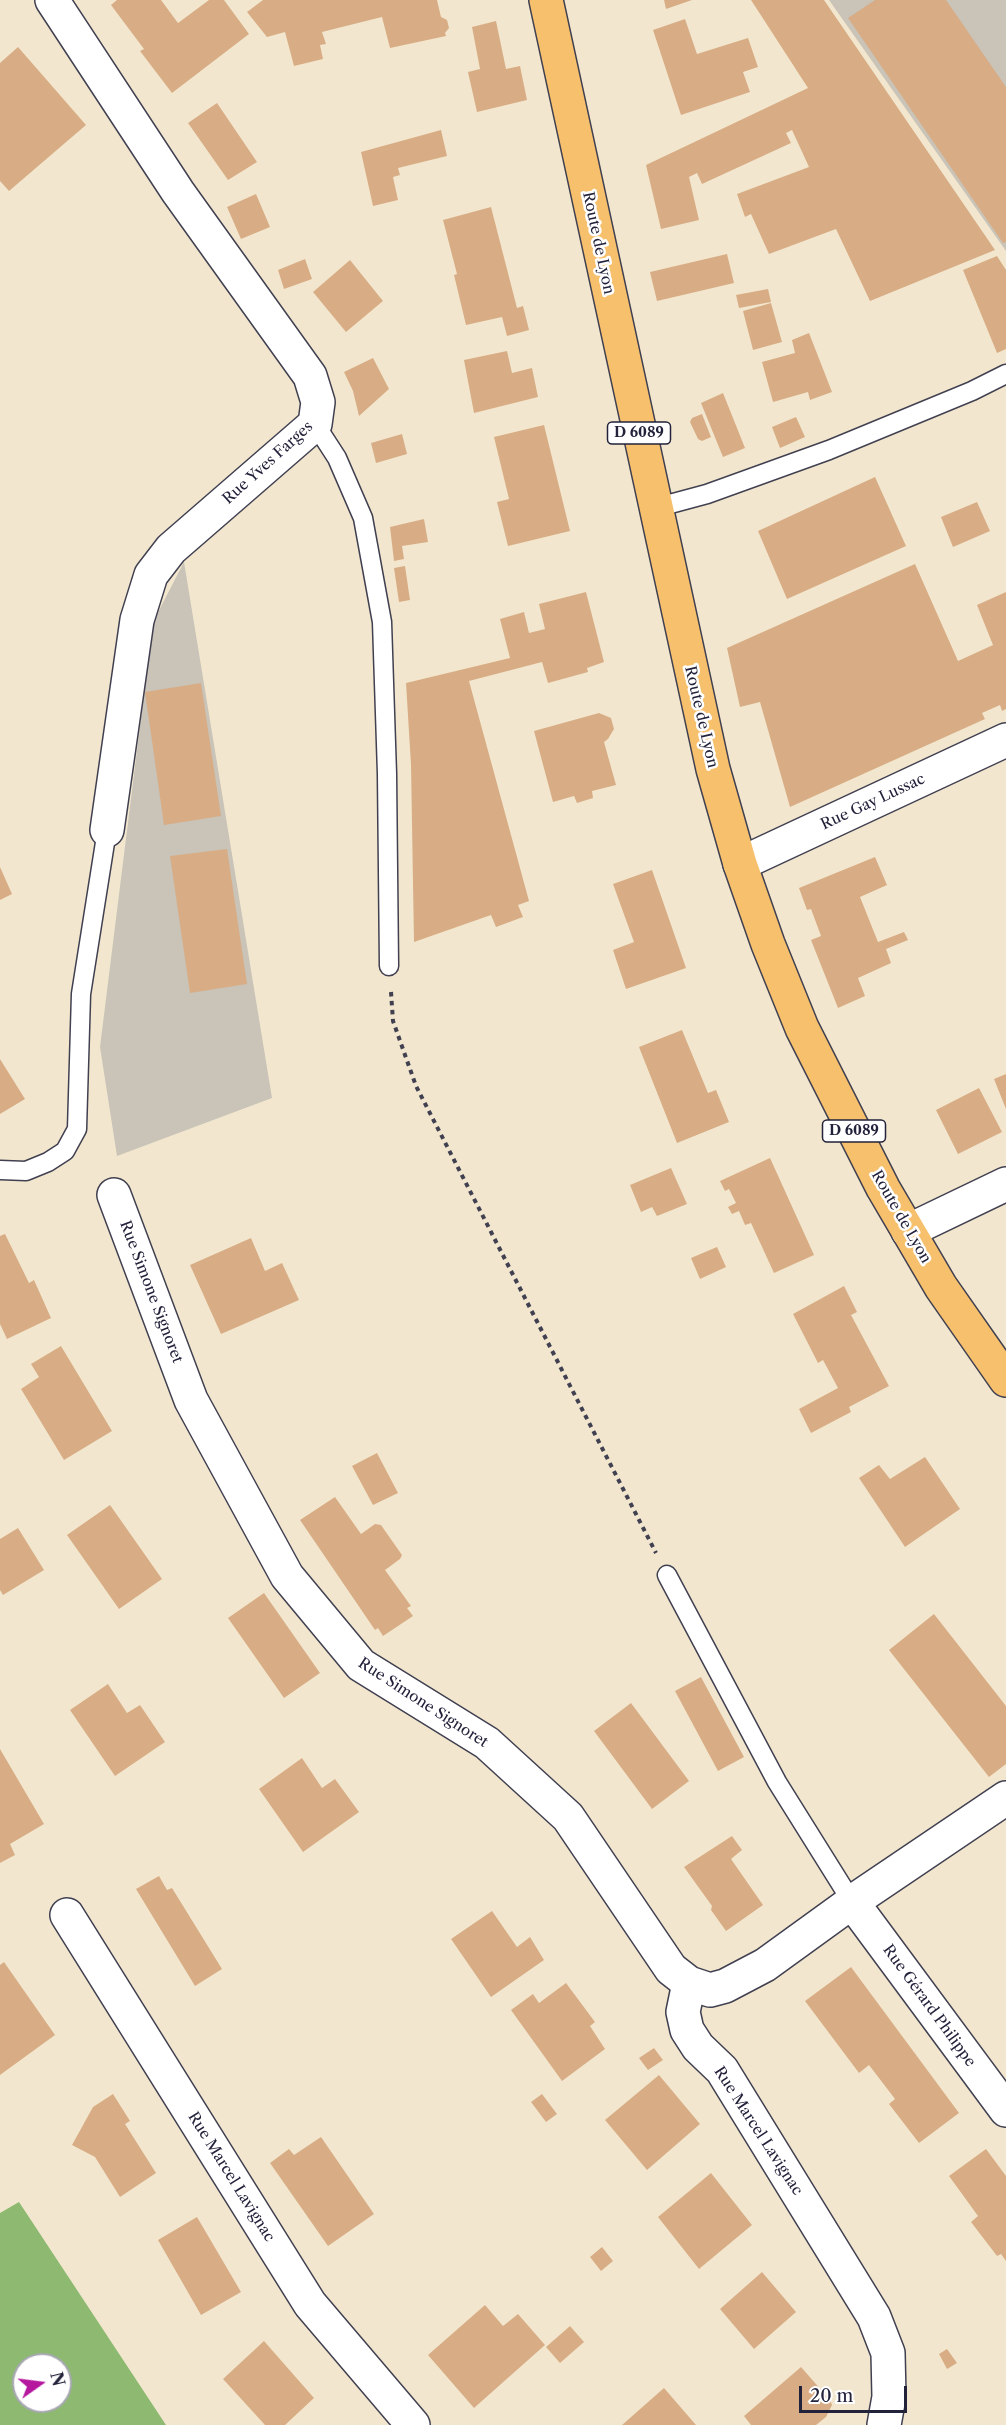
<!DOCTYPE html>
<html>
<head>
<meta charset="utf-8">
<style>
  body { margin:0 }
  #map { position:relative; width:1006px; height:2425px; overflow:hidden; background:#f2e7ce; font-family:"Libre Caslon Text",serif }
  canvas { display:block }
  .north { position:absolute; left:12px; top:2353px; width:60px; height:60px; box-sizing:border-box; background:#fff; border:2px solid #a7a7b1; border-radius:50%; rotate:76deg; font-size:16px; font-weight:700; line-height:24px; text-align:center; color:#22223b }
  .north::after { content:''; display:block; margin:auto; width:21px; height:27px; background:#b5179e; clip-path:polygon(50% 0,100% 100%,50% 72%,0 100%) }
  .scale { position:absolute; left:799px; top:2386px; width:108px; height:27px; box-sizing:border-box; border:3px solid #22223b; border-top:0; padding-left:8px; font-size:18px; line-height:21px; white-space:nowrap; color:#22223b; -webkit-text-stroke:4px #fff; paint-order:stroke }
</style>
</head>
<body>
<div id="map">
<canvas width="1006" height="2425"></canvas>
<div class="north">N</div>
<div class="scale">20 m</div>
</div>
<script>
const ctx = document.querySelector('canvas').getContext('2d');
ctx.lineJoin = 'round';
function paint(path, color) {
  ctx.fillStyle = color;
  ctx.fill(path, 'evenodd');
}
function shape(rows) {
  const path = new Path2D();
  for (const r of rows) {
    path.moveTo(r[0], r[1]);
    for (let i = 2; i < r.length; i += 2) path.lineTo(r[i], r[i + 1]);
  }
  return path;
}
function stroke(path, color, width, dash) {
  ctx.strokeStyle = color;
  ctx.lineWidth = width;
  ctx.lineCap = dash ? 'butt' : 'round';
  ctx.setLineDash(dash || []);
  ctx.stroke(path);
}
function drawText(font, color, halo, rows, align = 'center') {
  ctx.font = font + ' "Libre Caslon Text",serif';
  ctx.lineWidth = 5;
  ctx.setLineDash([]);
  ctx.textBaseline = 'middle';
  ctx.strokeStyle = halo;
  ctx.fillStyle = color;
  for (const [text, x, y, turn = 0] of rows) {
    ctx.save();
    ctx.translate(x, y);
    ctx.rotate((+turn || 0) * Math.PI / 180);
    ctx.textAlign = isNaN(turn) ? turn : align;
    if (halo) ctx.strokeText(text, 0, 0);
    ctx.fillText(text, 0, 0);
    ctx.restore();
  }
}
const industrial = shape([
  [829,0,1006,0,1006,251],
  [184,562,272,1098,117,1156,100,1047,153,622]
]);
const forest = shape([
  [19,2202,166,2425,0,2425,0,2213],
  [24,2365,60,2365,60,2401,24,2401]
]);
const building = shape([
  [117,0,161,0,178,23,209,0,224,0,249,34,172,93,140,51,144,49,111,5],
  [263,0,437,0,441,17,447,20,449,28,445,33,446,36,390,48,382,17,322,32,326,44,320,45,323,59,294,66,285,32,267,37,247,12],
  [664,0,692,0,666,9],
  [751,0,824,0,995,250,870,301,836,229,769,254,751,214,745,217,737,194,809,167,792,130,786,133,791,143,702,184,697,173,689,177,699,220,661,229,646,165,808,88],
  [875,0,946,0,1006,87,1006,242,1003,243,848,18],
  [685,19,697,54,748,38,758,67,743,72,750,92,681,115,653,30],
  [496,21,506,69,520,66,527,100,477,112,468,72,480,69,472,27],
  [18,47,86,125,9,191,0,181,0,63],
  [217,103,257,162,228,180,188,123],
  [441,130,447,156,398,168,400,175,393,177,398,200,373,206,361,152],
  [256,194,270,227,241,239,227,207],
  [491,207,517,308,523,306,529,330,507,336,502,317,466,325,454,275,457,274,443,220],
  [727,254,734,283,657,301,650,272],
  [997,256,1006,270,1006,349,997,353,963,270],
  [305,259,312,279,284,289,278,270],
  [350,260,383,301,346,332,313,292],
  [768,289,771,302,739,308,736,295],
  [771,303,782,342,753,350,743,311],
  [809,333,832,392,810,400,808,392,773,402,762,362,795,353,792,340],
  [507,351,512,373,532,368,538,397,474,413,464,360],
  [373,358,389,389,359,416,353,391,344,372],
  [723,393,745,448,723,457,701,403],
  [702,414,711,437,702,441,698,439,690,422,692,418],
  [796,417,805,437,780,448,772,427],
  [544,425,570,531,508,546,497,502,509,499,494,437],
  [402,434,407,454,376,463,371,443],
  [875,477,906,546,787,599,758,531],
  [977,502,990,531,953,547,941,517],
  [424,519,428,542,402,546,404,559,394,561,390,527],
  [915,564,958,661,993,645,977,605,1006,592,1006,709,1002,711,1000,705,982,713,985,719,790,807,760,702,740,707,727,648],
  [405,566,410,600,399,602,394,568],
  [586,592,604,662,587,668,588,672,548,683,542,662,469,681,529,901,518,905,523,917,496,927,491,915,414,942,411,765,406,683,510,658,500,619,524,612,529,633,545,629,539,604],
  [201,683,221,816,164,825,145,692],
  [599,713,611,718,614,729,608,739,604,742,616,785,592,791,593,798,577,803,574,796,553,802,534,731],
  [227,849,247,984,190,993,170,856],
  [875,857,887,885,860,897,878,942,904,932,908,940,886,949,891,963,858,978,865,996,838,1008,811,940,821,936,811,909,807,910,799,888],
  [0,867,12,894,0,900],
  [652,870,686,968,626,989,613,950,634,942,613,884],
  [682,1030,708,1093,716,1090,729,1122,677,1143,639,1047],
  [0,1059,25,1099,0,1114],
  [1006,1074,1006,1109,994,1079],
  [979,1088,1002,1132,958,1154,936,1110],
  [770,1158,814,1255,774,1273,751,1223,745,1225,739,1211,732,1214,728,1207,736,1203,729,1189,725,1191,720,1181],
  [671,1168,687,1204,657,1216,652,1207,641,1212,630,1185],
  [5,1234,29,1283,34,1280,51,1318,7,1339,0,1324,0,1236],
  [251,1238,265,1271,282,1263,299,1300,221,1334,190,1265],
  [717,1247,726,1267,700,1279,691,1258],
  [844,1286,857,1312,851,1315,889,1386,849,1407,851,1412,811,1433,799,1409,838,1388,823,1360,818,1363,793,1314],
  [61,1346,112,1431,64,1460,21,1389,39,1377,31,1364],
  [377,1453,398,1493,373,1505,352,1466],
  [925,1457,960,1509,905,1547,859,1478,879,1465,890,1479],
  [335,1497,361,1534,375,1524,381,1525,402,1555,400,1559,385,1570,411,1606,407,1608,413,1616,383,1636,378,1628,375,1630,300,1520],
  [110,1505,162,1579,119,1609,67,1535],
  [18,1528,44,1570,3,1595,0,1590,0,1539],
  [264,1593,320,1673,284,1698,228,1618],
  [934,1614,1006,1706,1006,1764,989,1777,889,1650],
  [701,1677,744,1757,718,1771,675,1691],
  [108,1684,127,1713,140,1705,165,1742,115,1776,70,1710],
  [631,1703,689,1781,652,1809,594,1731],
  [0,1749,44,1824,10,1844,15,1855,0,1863],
  [302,1758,322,1788,335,1779,359,1812,303,1852,259,1789],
  [732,1836,742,1850,731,1859,763,1905,726,1931,711,1910,712,1906,684,1867],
  [159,1876,167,1890,172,1888,222,1969,195,1986,136,1889],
  [492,1911,517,1947,530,1937,544,1960,491,1997,451,1939],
  [4,1962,55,2035,0,2075,0,1965],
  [851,1967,959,2113,919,2143,889,2104,895,2099,869,2065,859,2073,805,2001],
  [566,1983,595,2022,590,2026,605,2049,562,2081,511,2010,533,1994,539,2003],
  [654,2048,663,2060,648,2070,639,2058],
  [659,2075,700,2124,647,2170,605,2120],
  [113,2094,130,2121,125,2124,156,2173,120,2197,95,2157,72,2145,93,2107],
  [542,2094,557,2114,546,2122,531,2102],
  [321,2137,374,2214,328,2246,270,2163,289,2149,294,2155],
  [986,2149,1006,2176,1006,2261,1001,2254,997,2256,971,2222,978,2216,949,2176],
  [711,2173,752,2225,699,2269,658,2217],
  [197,2217,241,2292,201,2315,158,2240],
  [602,2247,613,2261,601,2271,590,2257],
  [762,2272,796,2312,754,2349,720,2309],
  [485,2305,503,2326,518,2314,545,2345,474,2408,428,2355],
  [570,2326,584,2342,560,2363,546,2347],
  [264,2341,314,2398,285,2425,265,2425,223,2379],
  [947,2349,957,2363,947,2369,939,2354],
  [801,2367,830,2400,832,2405,826,2417,816,2425,751,2425,744,2416],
  [664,2388,696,2425,622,2425]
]);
const path = shape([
  [391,992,393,1021,416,1086,656,1553]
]);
const service = shape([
  [315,424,337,458,363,518,382,622,387,774,389,966],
  [655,508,707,494,829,450,972,391,1006,374],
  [0,1170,26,1171,48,1162,65,1151,77,1129,81,994,107,830],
  [667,1575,777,1782,852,1902]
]);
const minor = shape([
  [52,0,178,192,310,376,318,402,315,424,171,549,151,575,137,620,107,830],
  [740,864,1006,740],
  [114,1195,191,1400,287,1576,361,1665,487,1743,568,1817,671,1969,689,1983,710,1990,725,1986,765,1965,852,1902,1006,1798],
  [908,1231,1006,1184],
  [852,1902,1006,2110],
  [67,1915,310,2304,413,2425],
  [689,1983,683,2012,687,2030,698,2047,722,2070,874,2317,888,2353,889,2397,884,2425]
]);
const primary = shape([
  [546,0,713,769,740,864,768,944,802,1028,883,1188,941,1287,1006,1380]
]);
const shields = [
  [639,433,63],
  [854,1131,63]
];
const shieldNames = [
  ["D 6089",639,433],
  ["D 6089",854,1131]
];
const streetNames = [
  ["Route de Lyon",598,243,78],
  ["Rue Yves Farges",268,463,-42],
  ["Route de Lyon",701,717,77],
  ["Rue Gay Lussac",873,802,-25],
  ["Route de Lyon",901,1217,60],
  ["Rue Simone Signoret",151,1292,69],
  ["Rue Simone Signoret",423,1703,33],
  ["Rue Gérard Philippe",929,2006,54],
  ["Rue Marcel Lavignac",758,2131,57],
  ["Rue Marcel Lavignac",231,2177,58]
];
paint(industrial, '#c9c3b8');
paint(forest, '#8db971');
paint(building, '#d8ad85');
stroke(service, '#414051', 21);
stroke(minor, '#414051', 36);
stroke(primary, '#414051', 36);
stroke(path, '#414051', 4, [4.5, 4.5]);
stroke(service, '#fff', 18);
stroke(minor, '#fff', 33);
stroke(primary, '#f7c06c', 33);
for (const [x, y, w] of shields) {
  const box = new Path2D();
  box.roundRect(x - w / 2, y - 11, w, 22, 4.5);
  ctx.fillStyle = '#fff';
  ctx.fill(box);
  stroke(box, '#22223b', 1.5);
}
drawText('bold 14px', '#22223b', null, shieldNames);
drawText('15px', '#22223b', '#fff', streetNames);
</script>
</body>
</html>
